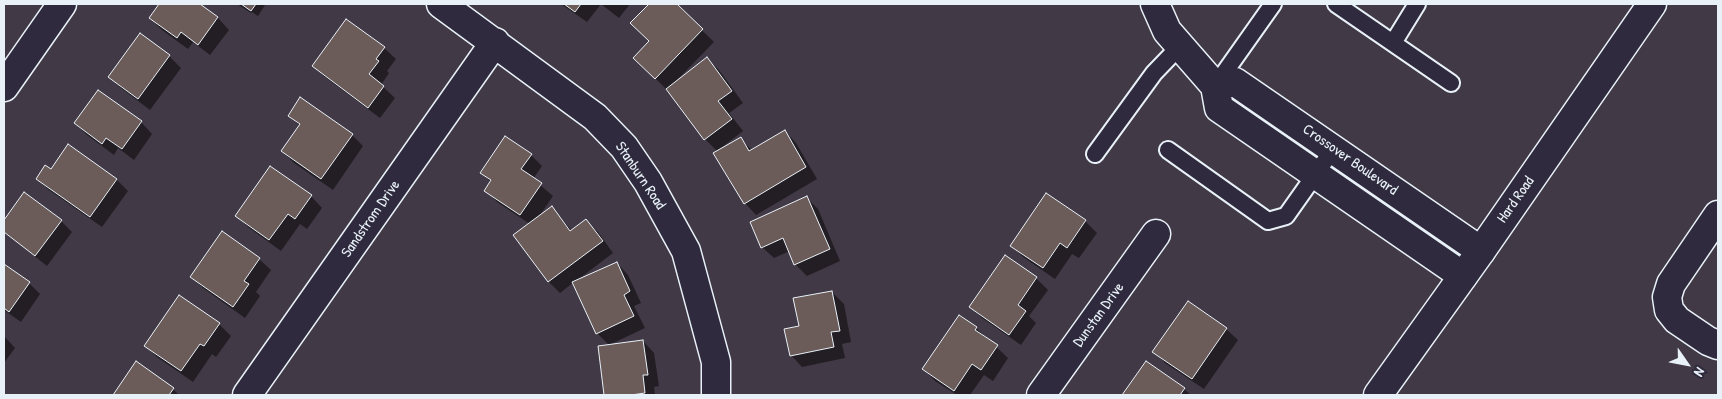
<!DOCTYPE html>
<html>
<head>
<meta charset="utf-8">
<style>
  body { margin:0 }
  #map { position:relative; width:1722px; height:399px; overflow:hidden; background:#413945; font-family:"Patrick Hand",sans-serif }
  canvas { display:block }
  .frame { position:absolute; inset:0; border:5px solid #e8f1f8; pointer-events:none }
  .north { position:absolute; left:1662px; top:339px; width:50px; height:50px; -webkit-text-stroke:4px #2f2a3d; paint-order:stroke; rotate:123deg; font-size:14px; font-weight:700; line-height:20px; text-align:center; color:#e8f1f8 }
  .north::after { content:''; display:block; margin:auto; width:18px; height:22px; background:#e8f1f8; clip-path:polygon(50% 0,100% 100%,50% 72%,0 100%) }
</style>
</head>
<body>
<div id="map">
<canvas width="1722" height="399"></canvas>
<div class="frame"></div>
<div class="north">N</div>
</div>
<script>
const ctx = document.querySelector('canvas').getContext('2d');
ctx.lineJoin = 'round';
function paint(path, color) {
  ctx.fillStyle = color;
  ctx.fill(path, 'evenodd');
}
function shape(rows) {
  const path = new Path2D();
  for (const r of rows) {
    path.moveTo(r[0], r[1]);
    for (let i = 2; i < r.length; i += 2) path.lineTo(r[i], r[i + 1]);
  }
  return path;
}
function stroke(path, color, width, dash) {
  ctx.strokeStyle = color;
  ctx.lineWidth = width;
  ctx.lineCap = dash ? 'butt' : 'round';
  ctx.setLineDash(dash || []);
  ctx.stroke(path);
}
function drawText(font, color, halo, rows, align = 'center') {
  ctx.font = font + ' "Patrick Hand",sans-serif';
  ctx.lineWidth = 5;
  ctx.setLineDash([]);
  ctx.textBaseline = 'middle';
  ctx.strokeStyle = halo;
  ctx.fillStyle = color;
  for (const [text, x, y, turn = 0] of rows) {
    ctx.save();
    ctx.translate(x, y);
    ctx.rotate((+turn || 0) * Math.PI / 180);
    ctx.textAlign = isNaN(turn) ? turn : align;
    if (halo) ctx.strokeText(text, 0, 0);
    ctx.fillText(text, 0, 0);
    ctx.restore();
  }
}
const shadow = shape([
  [161,4,198,4,218,18,229,30,210,55,193,42,188,49,162,30,150,18],
  [237,4,264,4,265,5,258,16,252,12,251,13],
  [561,4,630,4,619,18,601,4,587,22],
  [650,4,675,4,714,42,675,82,676,83,707,59,719,70,743,103,729,113,743,131,717,151,705,139,667,90,635,58,651,41,632,23],
  [140,35,169,56,181,68,150,110,121,88,110,77],
  [384,48,396,59,387,71,389,73,381,85,395,98,380,118,325,77,313,66],
  [289,116,352,135,363,146,333,190,294,163,282,151,300,126],
  [141,122,152,134,134,160,118,148,114,155,87,135,75,123],
  [785,131,796,143,817,179,756,215,745,203,740,139,752,150],
  [68,146,117,180,128,191,102,227,49,190,37,179,51,171],
  [531,155,542,166,533,179,553,196,538,218,552,208,572,231,586,221,598,232,613,253,576,281,617,263,628,275,641,303,634,306,645,328,609,345,597,333,574,282,560,293,548,281,530,224,497,202,486,190,491,182,482,173],
  [24,194,61,221,72,232,47,266,4,232,4,222],
  [311,196,322,208,307,229,300,224,281,251,248,227,237,216],
  [807,198,818,209,840,261,807,276,795,264,790,251,774,258,762,247],
  [1085,221,1097,233,1079,258,1072,254,1055,279,1023,257,1012,246],
  [222,233,259,259,271,270,256,292,260,296,245,318,203,288,191,277],
  [1005,257,1036,278,1048,290,1029,316,1036,323,1021,345,982,318,971,307],
  [4,265,29,283,40,294,21,322,4,310],
  [832,292,844,304,851,342,842,344,845,358,802,367,791,355,800,327],
  [179,297,219,324,231,336,216,357,212,354,193,382,157,357,146,346],
  [976,328,1008,358,993,381,984,375,970,395,957,395,935,381,924,369],
  [1226,329,1238,340,1204,389,1165,363,1154,351],
  [4,336,15,348,4,363],
  [643,341,654,353,659,386,654,387,655,395,606,395,599,347],
  [1146,362,1184,389,1191,395,1124,395],
  [137,363,173,389,179,395,114,395]
]);
const building = shape([
  [159,4,200,4,218,17,198,45,181,32,177,38,149,18,159,4],
  [241,4,256,4,251,11,241,4],
  [564,4,581,4,575,12,564,4],
  [649,4,677,4,703,29,655,79,633,58,649,41,630,23,649,4],
  [346,19,385,47,376,59,379,61,369,74,384,86,368,108,312,66,346,19],
  [140,33,170,55,138,99,108,77,140,33],
  [707,57,732,91,718,101,732,119,704,140,666,89,707,57],
  [98,90,142,121,122,149,106,138,102,144,74,123,98,90],
  [300,97,353,134,321,179,281,151,300,124,288,116,300,97],
  [785,130,806,167,744,204,713,153,741,137,749,151,785,130],
  [505,136,532,154,521,169,542,183,520,215,484,191,491,180,480,173,505,136],
  [68,144,117,179,90,217,36,179,45,165,51,169,68,144],
  [270,166,312,195,295,219,288,214,269,240,235,216,270,166],
  [24,192,62,220,35,256,4,232,4,220,24,192],
  [1046,193,1086,220,1067,248,1060,243,1043,268,1010,246,1046,193],
  [807,196,830,249,794,265,783,238,761,248,750,222,807,196],
  [552,206,570,231,586,219,603,241,548,282,513,235,552,206],
  [222,231,260,258,244,281,249,284,233,307,190,277,222,231],
  [1005,255,1037,277,1018,305,1026,311,1009,335,969,307,1005,255],
  [617,262,630,291,624,295,634,316,596,334,572,282,617,262],
  [4,264,30,282,9,312,4,308,4,264],
  [832,291,840,331,831,332,834,347,790,356,784,329,799,326,793,298,832,291],
  [179,295,220,323,204,346,200,344,181,371,144,346,179,295],
  [1188,301,1227,328,1192,379,1152,352,1188,301],
  [959,315,977,327,975,330,998,345,981,370,972,364,954,391,922,369,959,315],
  [643,340,648,375,643,375,645,393,631,395,604,395,598,346,643,340],
  [136,361,174,388,169,395,113,395,136,361],
  [1146,361,1185,388,1180,395,1122,395,1146,361]
]);
const service = shape([
  [1336,4,1451,83],
  [1393,43,1417,4],
  [1215,86,1273,4],
  [1168,150,1268,221,1286,216,1334,148],
  [1095,154,1154,73,1180,46]
]);
const minor = shape([
  [441,4,595,117,624,147,648,182,686,251,716,362,716,395],
  [1155,4,1167,31,1215,86,1219,108,1463,276],
  [1215,86,1235,82,1481,251],
  [4,87,62,4],
  [1718,215,1671,284,1667,297,1669,310,1677,320,1708,341,1718,345],
  [247,395,495,42],
  [1041,395,1156,234]
]);
const secondary = shape([
  [1378,395,1481,251,1652,4]
]);
const streetNames = [
  ["Crossover Boulevard",1350,160,35],
  ["Stanburn Road",640,176,56],
  ["Hard Road",1516,200,-55],
  ["Sandstrom Drive",371,219,-55],
  ["Dunstan Drive",1099,315,-54]
];
paint(shadow, '#0007');
paint(building, '#6c5c59');
stroke(building, '#e8f1f8', 1);
stroke(service, '#e8f1f8', 20);
stroke(minor, '#e8f1f8', 31);
stroke(secondary, '#e8f1f8', 31);
stroke(service, '#2f2a3d', 16);
stroke(minor, '#2f2a3d', 28);
stroke(secondary, '#2f2a3d', 28);
drawText('15px', '#e8f1f8', '#2f2a3d', streetNames);
</script>
</body>
</html>
